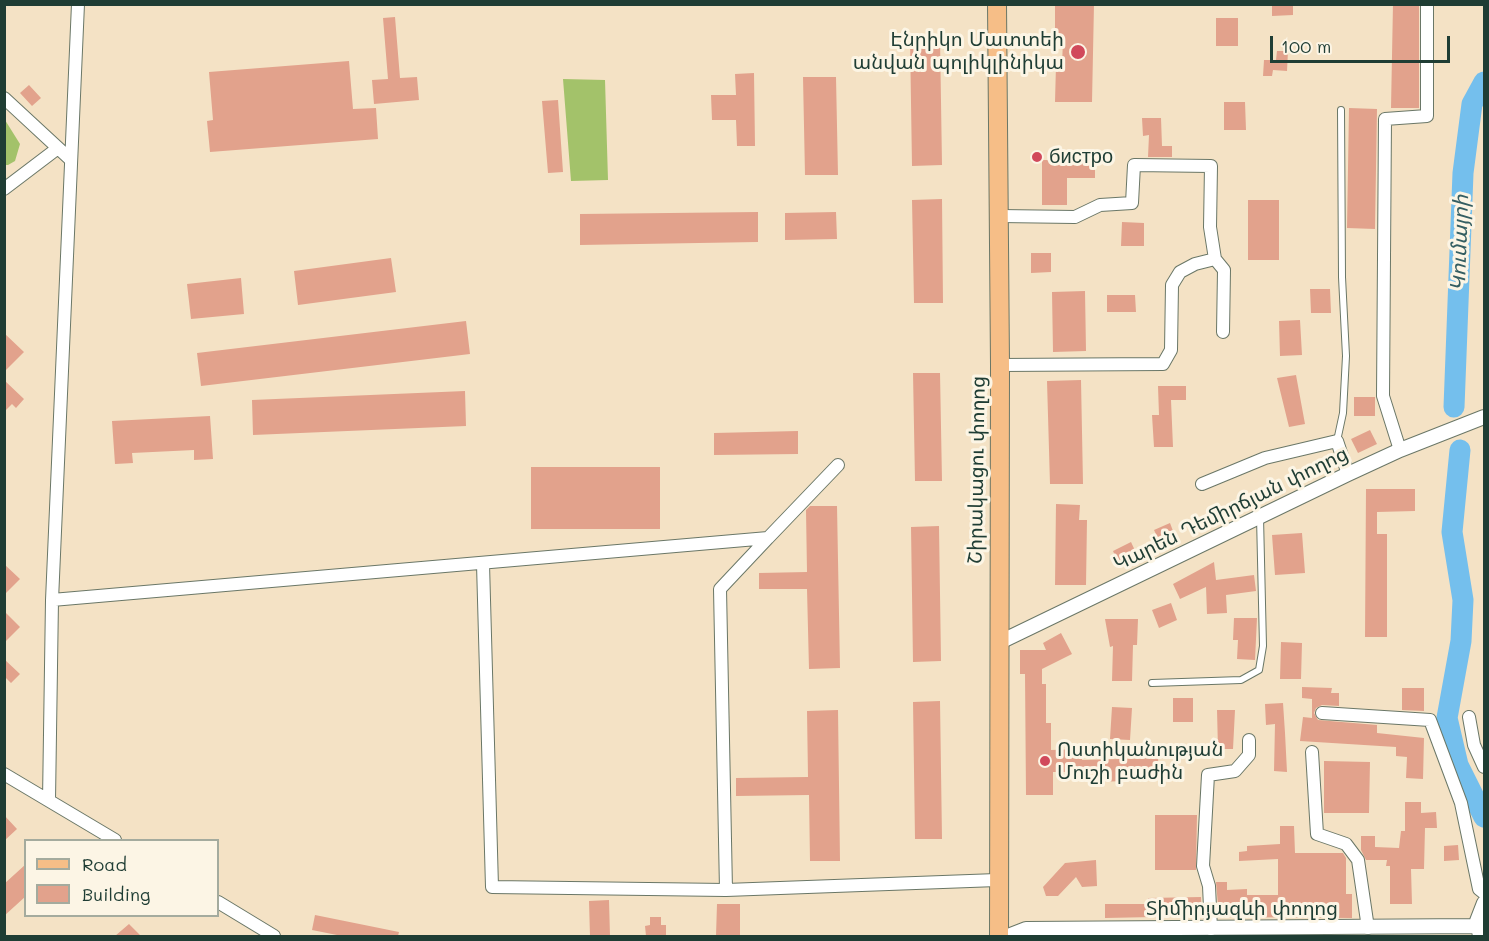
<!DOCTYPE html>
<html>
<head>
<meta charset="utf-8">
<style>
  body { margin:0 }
  #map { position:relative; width:1489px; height:941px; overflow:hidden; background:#f4e2c5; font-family:Mali,sans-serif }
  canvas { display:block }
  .frame { position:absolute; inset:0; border:6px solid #1f3d34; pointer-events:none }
  .legend { position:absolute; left:24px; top:839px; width:195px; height:78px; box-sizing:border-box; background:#fcf5e5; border:2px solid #a4ab9e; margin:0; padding:8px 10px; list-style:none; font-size:18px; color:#1f3d34 }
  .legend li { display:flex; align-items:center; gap:12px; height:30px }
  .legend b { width:30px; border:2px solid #a4ab9e }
  .scale { position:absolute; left:1270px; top:36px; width:180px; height:27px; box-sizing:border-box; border:3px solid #1f3d34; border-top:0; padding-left:8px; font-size:18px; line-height:21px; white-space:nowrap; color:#1f3d34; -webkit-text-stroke:4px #fcf5e5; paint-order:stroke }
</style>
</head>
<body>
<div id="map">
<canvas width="1489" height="941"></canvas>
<div class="frame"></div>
<ul class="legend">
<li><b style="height:8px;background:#f6be87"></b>Road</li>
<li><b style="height:16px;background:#e2a28c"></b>Building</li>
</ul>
<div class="scale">100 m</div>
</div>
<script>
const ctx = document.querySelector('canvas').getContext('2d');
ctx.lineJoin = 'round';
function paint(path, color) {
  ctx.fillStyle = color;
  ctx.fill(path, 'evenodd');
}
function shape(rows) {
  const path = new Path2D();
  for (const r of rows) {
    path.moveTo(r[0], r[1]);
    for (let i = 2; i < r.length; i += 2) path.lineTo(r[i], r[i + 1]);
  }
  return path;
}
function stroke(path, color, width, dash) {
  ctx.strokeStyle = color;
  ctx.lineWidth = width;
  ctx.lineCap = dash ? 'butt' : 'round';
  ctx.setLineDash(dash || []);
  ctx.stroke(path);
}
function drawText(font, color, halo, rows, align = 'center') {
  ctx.font = font + ' Mali,"Noto Sans Armenian",sans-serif';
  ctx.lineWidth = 6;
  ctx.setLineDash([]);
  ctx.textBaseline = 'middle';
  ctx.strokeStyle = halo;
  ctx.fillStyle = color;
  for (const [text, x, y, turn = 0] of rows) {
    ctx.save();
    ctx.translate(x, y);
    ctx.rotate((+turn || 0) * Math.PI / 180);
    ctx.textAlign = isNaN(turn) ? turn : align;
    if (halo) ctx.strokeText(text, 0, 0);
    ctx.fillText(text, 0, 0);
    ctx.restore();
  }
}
const green = shape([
  [563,79,605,80,608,180,571,181],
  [5,120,20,144,15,161,8,165,5,165]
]);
const river = shape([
  [1454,407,1463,173,1472,104,1484,82],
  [1460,450,1452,532,1463,600,1461,641,1447,718,1458,765,1484,817]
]);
const building = shape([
  [1055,4,1094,4,1092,102,1055,102,1056,65,1062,65,1063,40,1055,39],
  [1272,4,1293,4,1293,15,1272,16],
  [1393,4,1419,4,1419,108,1391,108],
  [395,17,400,78,417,77,419,100,374,104,372,80,388,79,383,18],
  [1216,18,1238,18,1238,46,1216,46],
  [910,38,940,38,942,165,912,166],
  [1277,51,1288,51,1287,71,1273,70,1272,76,1263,76,1264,60,1276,60],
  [349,61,353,109,376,108,378,139,210,152,207,121,213,120,209,72],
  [754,73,755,146,737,146,736,120,712,120,711,95,736,95,735,74],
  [803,77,836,77,838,175,805,175],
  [29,85,41,98,32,106,20,93],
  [558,100,563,172,548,173,542,101],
  [1224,102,1245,102,1246,130,1224,130],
  [1349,108,1377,109,1375,229,1347,228],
  [1142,118,1161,118,1162,146,1172,146,1172,157,1148,157,1149,135,1143,136],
  [1042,160,1095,160,1095,178,1067,178,1067,205,1042,205],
  [942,199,943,303,914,303,912,200],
  [1248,200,1279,200,1279,260,1248,260],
  [758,212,758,242,580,245,580,214],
  [836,212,837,239,785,240,785,213],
  [1122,222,1144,223,1144,246,1121,246],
  [1031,253,1051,253,1051,272,1031,273],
  [391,258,396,292,298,305,294,271],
  [241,278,244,314,191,319,187,284],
  [1310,289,1330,289,1331,313,1311,313],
  [1085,291,1086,351,1053,352,1052,292],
  [1107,295,1135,295,1136,312,1107,312],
  [1300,320,1302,355,1280,356,1279,321],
  [466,321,470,354,201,386,197,353],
  [4,333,24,352,4,372],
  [913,373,940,373,942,481,915,481],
  [1296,375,1305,424,1289,427,1277,378],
  [4,380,24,399,16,408,12,404,4,412],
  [1081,380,1083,484,1050,484,1047,381],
  [1158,386,1186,386,1186,400,1171,400,1173,447,1154,447,1152,415,1159,415],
  [465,391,466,426,253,435,252,400],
  [1354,397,1375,397,1375,416,1354,416],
  [210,416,213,459,194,460,194,450,132,453,133,463,115,464,112,421],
  [1370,430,1377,444,1358,453,1351,439],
  [798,431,798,454,714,455,714,433],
  [531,467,660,467,660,529,531,529],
  [1366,489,1415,489,1415,511,1377,512,1377,534,1387,534,1387,637,1365,637],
  [1056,504,1080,505,1079,520,1087,520,1086,585,1055,585],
  [810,506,837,506,840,668,809,669,807,589,759,589,759,573,807,572,806,510],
  [1170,523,1176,539,1161,545,1154,530],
  [939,526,941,661,913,662,911,527],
  [1302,533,1305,573,1275,575,1272,535],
  [1131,542,1138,557,1120,566,1113,551],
  [1214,562,1216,580,1254,575,1256,591,1226,595,1227,613,1207,614,1206,587,1180,599,1173,584],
  [4,564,20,579,4,595],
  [1171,603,1177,620,1159,628,1152,610],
  [4,611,20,627,4,643],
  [1234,618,1257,618,1255,660,1237,659,1238,640,1233,640],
  [1105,619,1138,619,1137,645,1133,645,1132,681,1112,681,1113,646,1110,647],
  [1061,633,1072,654,1042,669,1042,684,1046,684,1046,723,1051,723,1051,750,1082,749,1082,760,1158,758,1159,780,1094,782,1094,772,1053,772,1053,795,1026,795,1025,674,1020,674,1020,650,1046,650,1043,643],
  [1281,642,1302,643,1301,679,1280,679],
  [4,659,20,674,11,683,4,676],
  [1302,687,1332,688,1331,693,1339,693,1339,706,1322,705,1316,708,1314,713,1318,720,1377,725,1377,733,1424,738,1423,779,1406,778,1407,757,1396,756,1396,747,1300,741,1303,717,1312,718,1312,699,1302,698],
  [1402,688,1424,688,1424,711,1402,710],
  [1173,698,1193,698,1193,722,1173,722],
  [940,701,942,839,915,839,913,702],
  [1283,703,1285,733,1287,772,1274,771,1275,724,1266,725,1265,704],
  [1112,707,1132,708,1130,740,1110,739],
  [838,710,840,861,810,861,809,795,736,796,736,778,808,777,807,711],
  [1217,710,1235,710,1233,749,1218,749],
  [1324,761,1370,762,1369,813,1324,813],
  [1405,802,1421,802,1421,813,1436,812,1437,828,1425,828,1424,869,1411,869,1412,904,1390,904,1390,866,1386,866,1387,860,1366,860,1361,850,1361,836,1375,836,1375,847,1399,848,1401,831,1405,831],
  [4,815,17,829,4,841],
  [1155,815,1197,815,1196,870,1155,870],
  [1280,826,1294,826,1295,853,1343,853,1346,858,1346,894,1352,894,1352,918,1219,917,1216,882,1227,882,1227,890,1247,889,1247,895,1278,895,1278,859,1239,861,1239,852,1247,851,1247,846,1280,844],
  [1458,845,1459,860,1444,861,1444,846],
  [1096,860,1097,886,1082,887,1076,877,1058,896,1046,896,1043,887,1065,863],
  [26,864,26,896,4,916,4,884],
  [1201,897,1202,916,1105,918,1105,904,1148,904,1148,898],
  [609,900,610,936,590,936,589,901],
  [717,904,740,904,740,936,716,936],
  [315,915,399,932,398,936,342,936,312,930],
  [650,917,661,917,661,925,666,925,666,936,646,936,645,926,650,925],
  [129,924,141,936,115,936]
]);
const service = shape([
  [1337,441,1343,413,1346,356,1342,277,1341,110],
  [1152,683,1241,680,1259,670,1263,646,1260,517]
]);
const minor = shape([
  [4,98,70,159],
  [4,189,58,148],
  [1000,216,1075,217,1100,205,1132,203,1134,165,1211,166,1210,227,1215,259,1195,264,1180,272,1172,285,1171,350,1163,364,1000,365],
  [1215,259,1224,270,1223,332],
  [1400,450,1383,396,1385,119,1427,116,1427,4],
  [1202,484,1265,458,1337,441,1348,474],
  [483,564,492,887,726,890,997,880],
  [52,600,768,538,838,465],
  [1322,713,1430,720,1461,803,1479,889,1484,893],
  [1469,717,1474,745,1484,767],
  [1312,752,1317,834,1346,844,1358,860,1368,928],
  [4,774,115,840],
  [49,800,52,600,78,4],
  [726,890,720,589,768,538],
  [218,902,274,936],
  [1211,929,1209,886,1203,866,1208,775,1235,771,1249,755,1249,740]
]);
const tertiary = shape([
  [998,643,1348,474,1400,450,1484,417],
  [1008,936,1026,929,1477,926],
  [1480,936,1477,921,1484,903]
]);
const primary = shape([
  [997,4,1000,365,999,936]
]);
const markers = [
  [1078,52,8,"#d1495b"],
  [1037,157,6,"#d1495b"],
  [1045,761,6,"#d1495b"]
];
const poiNames = [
  ["Էնրիկո Մատտեի",1064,40,"right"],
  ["անվան պոլիկլինիկա",1064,63,"right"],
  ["бистро",1049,157],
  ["Ոստիկանության",1057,750],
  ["Մուշի բաժին",1057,773]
];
const streetNames = [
  ["Շիրակացու փողոց",977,470,-89],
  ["Կարեն Դեմիրճյան փողոց",1231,509,-26],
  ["Տիմիրյազևի փողոց",1242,909]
];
const waterNames = [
  ["Կումայրի",1460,243,-88]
];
paint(green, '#a3c26a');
stroke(river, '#74bfed', 21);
paint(building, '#e2a28c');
stroke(service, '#6a7767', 8);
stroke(minor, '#6a7767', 14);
stroke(tertiary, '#6a7767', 16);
stroke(primary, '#6a7767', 20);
stroke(service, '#fff', 6);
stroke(minor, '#fff', 12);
stroke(tertiary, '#fff', 14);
stroke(primary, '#f6be87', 18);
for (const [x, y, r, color] of markers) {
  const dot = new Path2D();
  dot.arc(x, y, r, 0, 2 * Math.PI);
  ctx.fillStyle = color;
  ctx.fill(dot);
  stroke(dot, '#fcf5e5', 2);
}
drawText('20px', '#1f3d34', '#fcf5e5', poiNames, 'left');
drawText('20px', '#1f3d34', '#fcf5e5', streetNames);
drawText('italic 21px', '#345e62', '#fcf5e5', waterNames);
</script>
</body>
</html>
